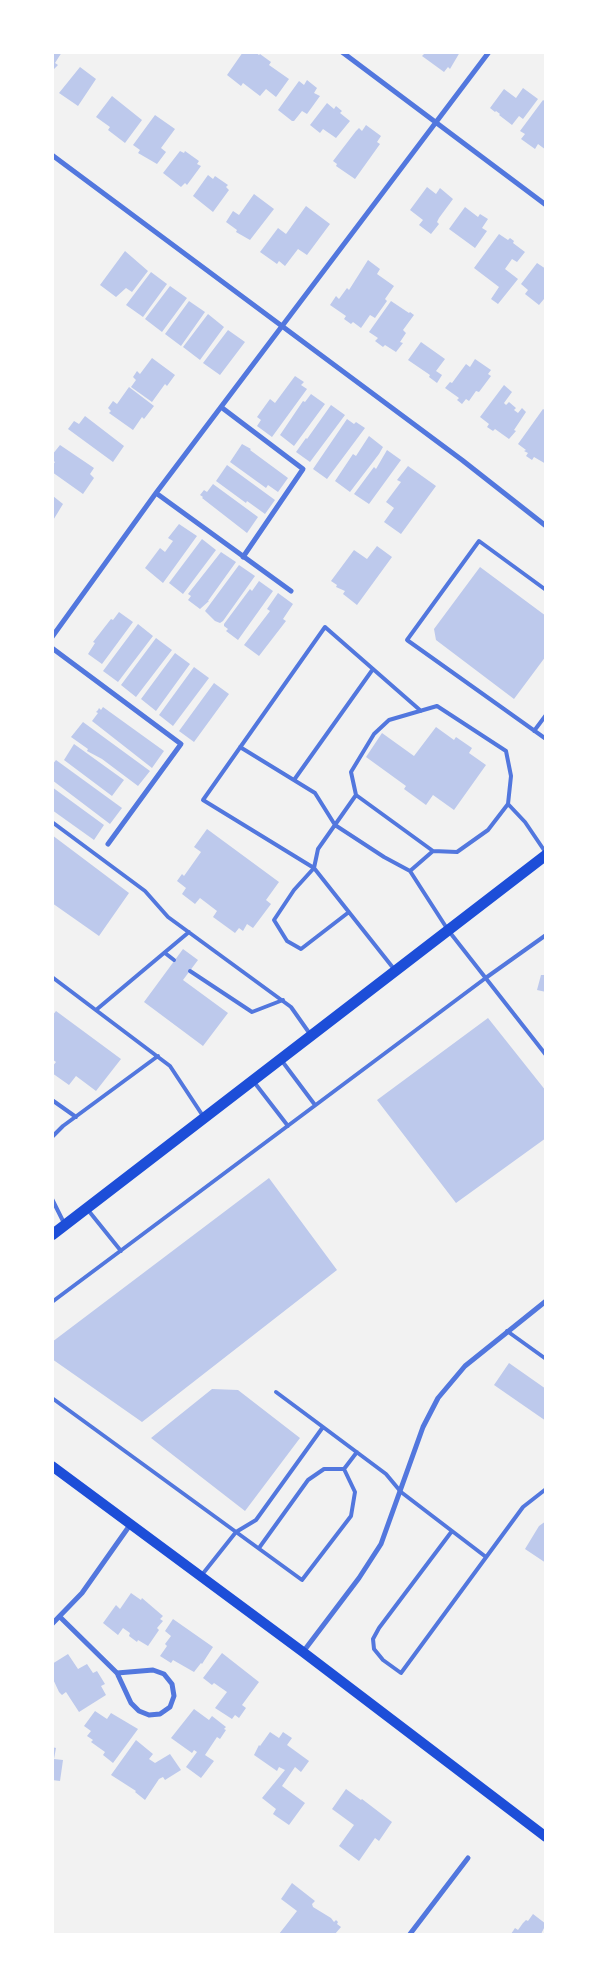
<!DOCTYPE html>
<html>
<head>
<meta charset="utf-8">
<style>
  body { margin:0 }
  #map { position:relative; width:598px; height:1987px; overflow:hidden; background:#f2f2f2; font-family:"Public Sans",sans-serif }
  canvas { display:block }
  .frame { position:absolute; inset:0; border:54px solid #fff; pointer-events:none }
</style>
</head>
<body>
<div id="map">
<canvas width="598" height="1987"></canvas>
<div class="frame"></div>
</div>
<script>
const ctx = document.querySelector('canvas').getContext('2d');
ctx.lineJoin = 'round';
function paint(path, color) {
  ctx.fillStyle = color;
  ctx.fill(path, 'evenodd');
}
function shape(rows) {
  const path = new Path2D();
  for (const r of rows) {
    path.moveTo(r[0], r[1]);
    for (let i = 2; i < r.length; i += 2) path.lineTo(r[i], r[i + 1]);
  }
  return path;
}
function stroke(path, color, width, dash) {
  ctx.strokeStyle = color;
  ctx.lineWidth = width;
  ctx.lineCap = dash ? 'butt' : 'round';
  ctx.setLineDash(dash || []);
  ctx.stroke(path);
}
const building = shape([
  [52,52,62,52,55,63,58,65,52,71],
  [243,52,255,52,259,55,260,54,271,62,269,65,289,79,276,97,266,89,260,96,243,83,241,86,227,75],
  [422,52,460,52,450,69,448,67,444,72,422,56,424,54],
  [80,67,96,79,78,106,59,93],
  [307,80,317,88,314,93,320,96,307,114,302,111,294,121,292,121,278,110,299,81,304,85],
  [523,88,538,99,523,119,519,116,512,125,499,115,500,114,496,111,495,112,490,108,504,89,516,98],
  [112,96,142,120,125,143,108,130,110,127,96,117],
  [543,100,546,102,546,150,538,144,535,149,521,139,525,134,520,131],
  [327,103,334,109,336,106,342,111,340,113,350,121,336,138,323,129,320,133,310,125],
  [155,115,175,129,161,148,166,152,157,164,138,153,140,150,133,145],
  [366,125,381,136,377,142,380,144,355,179,336,166,337,164,333,161,356,131,359,128,362,131],
  [180,151,184,153,185,151,199,161,197,164,201,166,187,185,185,183,181,187,163,173],
  [208,175,213,179,215,176,228,185,226,187,229,190,213,212,193,196],
  [427,187,436,194,440,188,453,199,439,218,437,222,439,224,431,234,419,225,423,220,410,210],
  [254,194,274,209,250,240,236,232,237,230,226,222,233,211,239,215],
  [306,206,330,224,307,255,298,249,285,266,279,261,277,264,260,252,278,228,286,234],
  [465,207,478,217,480,214,488,219,482,228,487,231,475,248,449,229],
  [499,234,508,240,510,238,514,241,513,243,525,252,517,262,512,259,505,269,518,279,498,304,491,299,499,287,474,268],
  [125,251,148,271,132,292,126,288,116,297,100,285],
  [368,260,380,269,377,274,394,286,385,299,387,301,375,318,370,315,361,328,353,322,351,324,344,319,346,316,330,305,336,296,339,299,347,288,349,290],
  [537,263,546,269,546,300,544,299,539,305,525,294,528,290,521,284],
  [151,272,167,284,143,317,126,305],
  [170,286,187,298,162,332,145,319],
  [189,301,205,312,181,346,165,334],
  [391,301,409,313,410,312,414,315,403,330,406,333,400,342,403,343,396,352,385,345,383,347,375,341,378,338,369,332],
  [208,314,224,327,200,360,183,347],
  [228,330,245,342,220,375,203,363],
  [421,342,445,359,436,371,442,375,437,383,429,377,430,375,408,360],
  [152,358,175,375,167,386,165,384,152,402,131,387,136,380,133,377,137,371,140,374],
  [475,359,491,370,488,374,491,376,479,392,476,391,469,401,466,399,462,404,457,400,459,398,445,388,450,382,452,383,466,364,470,367],
  [295,376,304,382,301,385,307,389,272,437,257,426,261,420,257,417,270,399,275,403],
  [504,385,512,392,504,403,506,405,509,402,516,408,514,410,518,413,522,408,526,412,514,430,516,431,509,439,495,429,493,431,487,427,489,424,480,417],
  [129,387,154,406,144,419,142,417,133,430,109,413,111,411,108,408,113,401,117,404],
  [311,394,325,404,294,446,280,435,303,401,305,402],
  [331,405,345,415,310,462,296,452,306,438,307,439],
  [543,409,546,411,546,464,534,457,532,460,526,456,528,453,524,451,526,450,518,444],
  [85,416,124,446,113,462,68,429,74,421,79,424],
  [347,419,354,424,356,422,365,428,327,479,313,469],
  [369,436,383,447,379,454,350,492,335,481,353,454,356,456],
  [242,444,251,449,250,450,288,478,278,492,268,485,266,488,230,462],
  [60,445,94,468,90,474,94,478,83,494,52,472,52,466,55,462,52,460,52,455],
  [387,450,401,460,369,504,354,494,374,467,376,469],
  [227,465,275,500,265,514,247,501,246,503,216,481],
  [408,466,436,486,401,534,384,522,394,508,386,502,401,482,397,480],
  [213,484,258,517,247,533,202,498,203,497,200,495,204,490,207,492],
  [53,496,63,504,52,522,52,498],
  [179,524,197,536,163,583,145,568,160,548,165,552,173,541,168,538],
  [202,539,216,550,183,594,169,583],
  [377,546,392,557,357,605,343,594,345,591,336,587,337,585,331,581,354,550,367,559],
  [221,552,236,562,208,601,209,601,200,609,188,600,191,596,188,594],
  [239,565,255,576,223,621,220,623,215,621,205,611],
  [480,567,546,616,546,656,514,699,436,640,434,629],
  [259,581,273,591,238,640,226,631,228,629,224,626,224,624,250,589,252,591],
  [278,593,293,604,283,619,286,621,259,656,244,645,270,611,267,609],
  [119,612,133,622,102,664,88,654,95,643,93,642,111,619,113,620],
  [138,624,153,636,118,682,103,671],
  [156,638,172,650,136,697,121,685],
  [175,653,190,664,156,711,141,699],
  [194,667,209,678,173,726,159,715],
  [214,683,229,694,194,742,179,731],
  [103,707,164,751,152,768,92,721,98,713,96,712,98,710,99,708,101,710],
  [83,722,150,771,138,786,102,759,87,751,88,749,71,737],
  [436,727,454,740,456,737,472,748,469,753,486,765,454,810,433,795,426,805,404,789,406,786,366,757,382,733,414,756],
  [74,744,124,780,112,796,64,760],
  [56,760,122,808,110,824,52,780,52,765],
  [52,787,104,825,94,840,52,810],
  [207,829,279,882,266,900,271,904,253,928,247,924,243,931,239,928,235,933,213,917,217,911,200,898,195,904,182,894,186,888,177,881,182,874,184,876,201,852,194,847],
  [52,835,129,893,99,936,52,903],
  [183,949,198,960,183,980,228,1013,203,1046,144,1002],
  [541,975,546,975,546,992,537,990],
  [56,1011,121,1059,96,1091,76,1076,69,1085,52,1073,52,1067,56,1062,52,1059,52,1016],
  [488,1018,546,1091,546,1138,456,1203,377,1100],
  [269,1178,337,1270,142,1422,52,1359,52,1342],
  [509,1363,546,1389,546,1421,494,1385],
  [212,1389,238,1390,300,1438,245,1511,151,1438],
  [546,1521,546,1563,525,1549,539,1526],
  [131,1593,141,1600,142,1598,163,1616,160,1619,163,1621,157,1628,159,1630,148,1646,138,1640,137,1642,129,1636,130,1633,123,1628,118,1635,103,1623,116,1605,120,1609],
  [173,1619,213,1647,202,1664,201,1663,194,1672,173,1660,171,1663,160,1656,167,1646,165,1644,171,1636,165,1631],
  [222,1653,259,1682,242,1705,246,1708,239,1718,235,1715,232,1719,215,1708,227,1692,214,1683,212,1685,203,1678],
  [68,1654,78,1669,87,1664,93,1673,97,1671,105,1684,101,1686,106,1695,79,1712,66,1692,62,1695,59,1692,52,1677,52,1664],
  [194,1709,209,1720,212,1716,226,1727,224,1729,226,1730,220,1739,217,1737,205,1755,214,1761,201,1778,186,1767,197,1752,194,1750,192,1753,171,1738],
  [95,1711,107,1719,111,1713,138,1729,113,1763,103,1755,105,1752,91,1742,93,1740,87,1736,91,1731,84,1726],
  [270,1732,279,1738,283,1732,292,1738,287,1745,309,1761,301,1772,295,1767,282,1786,305,1803,289,1825,273,1814,276,1809,262,1798,285,1770,279,1767,277,1771,254,1755,259,1745,260,1746],
  [136,1740,153,1754,149,1759,155,1763,170,1754,181,1770,165,1780,163,1777,159,1779,145,1800,135,1792,136,1791,111,1775],
  [52,1747,56,1748,54,1759,63,1760,60,1781,52,1780],
  [346,1789,361,1800,362,1799,392,1822,379,1841,375,1838,359,1861,339,1846,354,1825,332,1809],
  [292,1883,315,1901,312,1904,313,1907,331,1918,334,1922,336,1920,338,1922,337,1924,341,1927,335,1934,279,1934,297,1911,281,1899],
  [533,1914,546,1924,541,1934,511,1934,515,1928,518,1930,523,1923,526,1920,528,1921]
]);
const service = shape([
  [546,590,479,541,407,640,546,739],
  [534,731,546,715],
  [240,747,315,793,335,825,384,857,410,871,448,930,546,1055],
  [294,780,373,669],
  [356,795,433,851],
  [508,804,525,822,546,853],
  [52,822,145,891,168,917,291,1007,310,1034],
  [349,912,301,949,287,941,274,920,294,890,314,868,318,849,356,795,351,772,374,734,389,720,437,706,506,751,511,776,508,804,488,830,457,852,433,851,410,871],
  [165,953,174,960],
  [394,969,314,868,203,800,325,627,421,711],
  [190,971,252,1012,283,1000],
  [52,977,170,1066,203,1116],
  [96,1010,189,932],
  [282,1061,315,1105],
  [254,1082,288,1126],
  [52,1100,76,1117],
  [52,1137,63,1126,158,1056],
  [52,1199,64,1223],
  [88,1210,121,1251],
  [52,1302,487,977,546,935],
  [507,1331,546,1359],
  [276,1392,323,1427],
  [52,1398,302,1580,351,1516,355,1492,344,1469,357,1452],
  [452,1531,486,1557],
  [259,1548,308,1480,324,1469,344,1469],
  [201,1576,236,1532,256,1520,323,1427,386,1474,401,1492,452,1531,379,1628,373,1639,374,1649,383,1660,401,1673,523,1507,546,1489]
]);
const minor = shape([
  [342,52,546,205],
  [52,155,462,460,546,526],
  [221,407,303,469,243,557],
  [156,493,291,591],
  [52,637,156,493,489,52],
  [52,648,181,744,108,844],
  [60,1617,117,1673,131,1703,139,1711,149,1715,160,1714,170,1707,174,1696,172,1684,164,1674,153,1670,117,1673],
  [52,1624,82,1593,130,1525],
  [303,1652,359,1578,381,1544,423,1427,438,1398,465,1366,546,1301],
  [410,1934,468,1858]
]);
const secondary = shape([
  [52,1466,303,1652,546,1837]
]);
const primary = shape([
  [52,1235,546,855]
]);
paint(building, '#bdc9ec');
stroke(service, '#5277de', 4);
stroke(minor, '#5277de', 5);
stroke(secondary, '#1d4ed8', 10);
stroke(primary, '#1d4ed8', 11);
</script>
</body>
</html>
